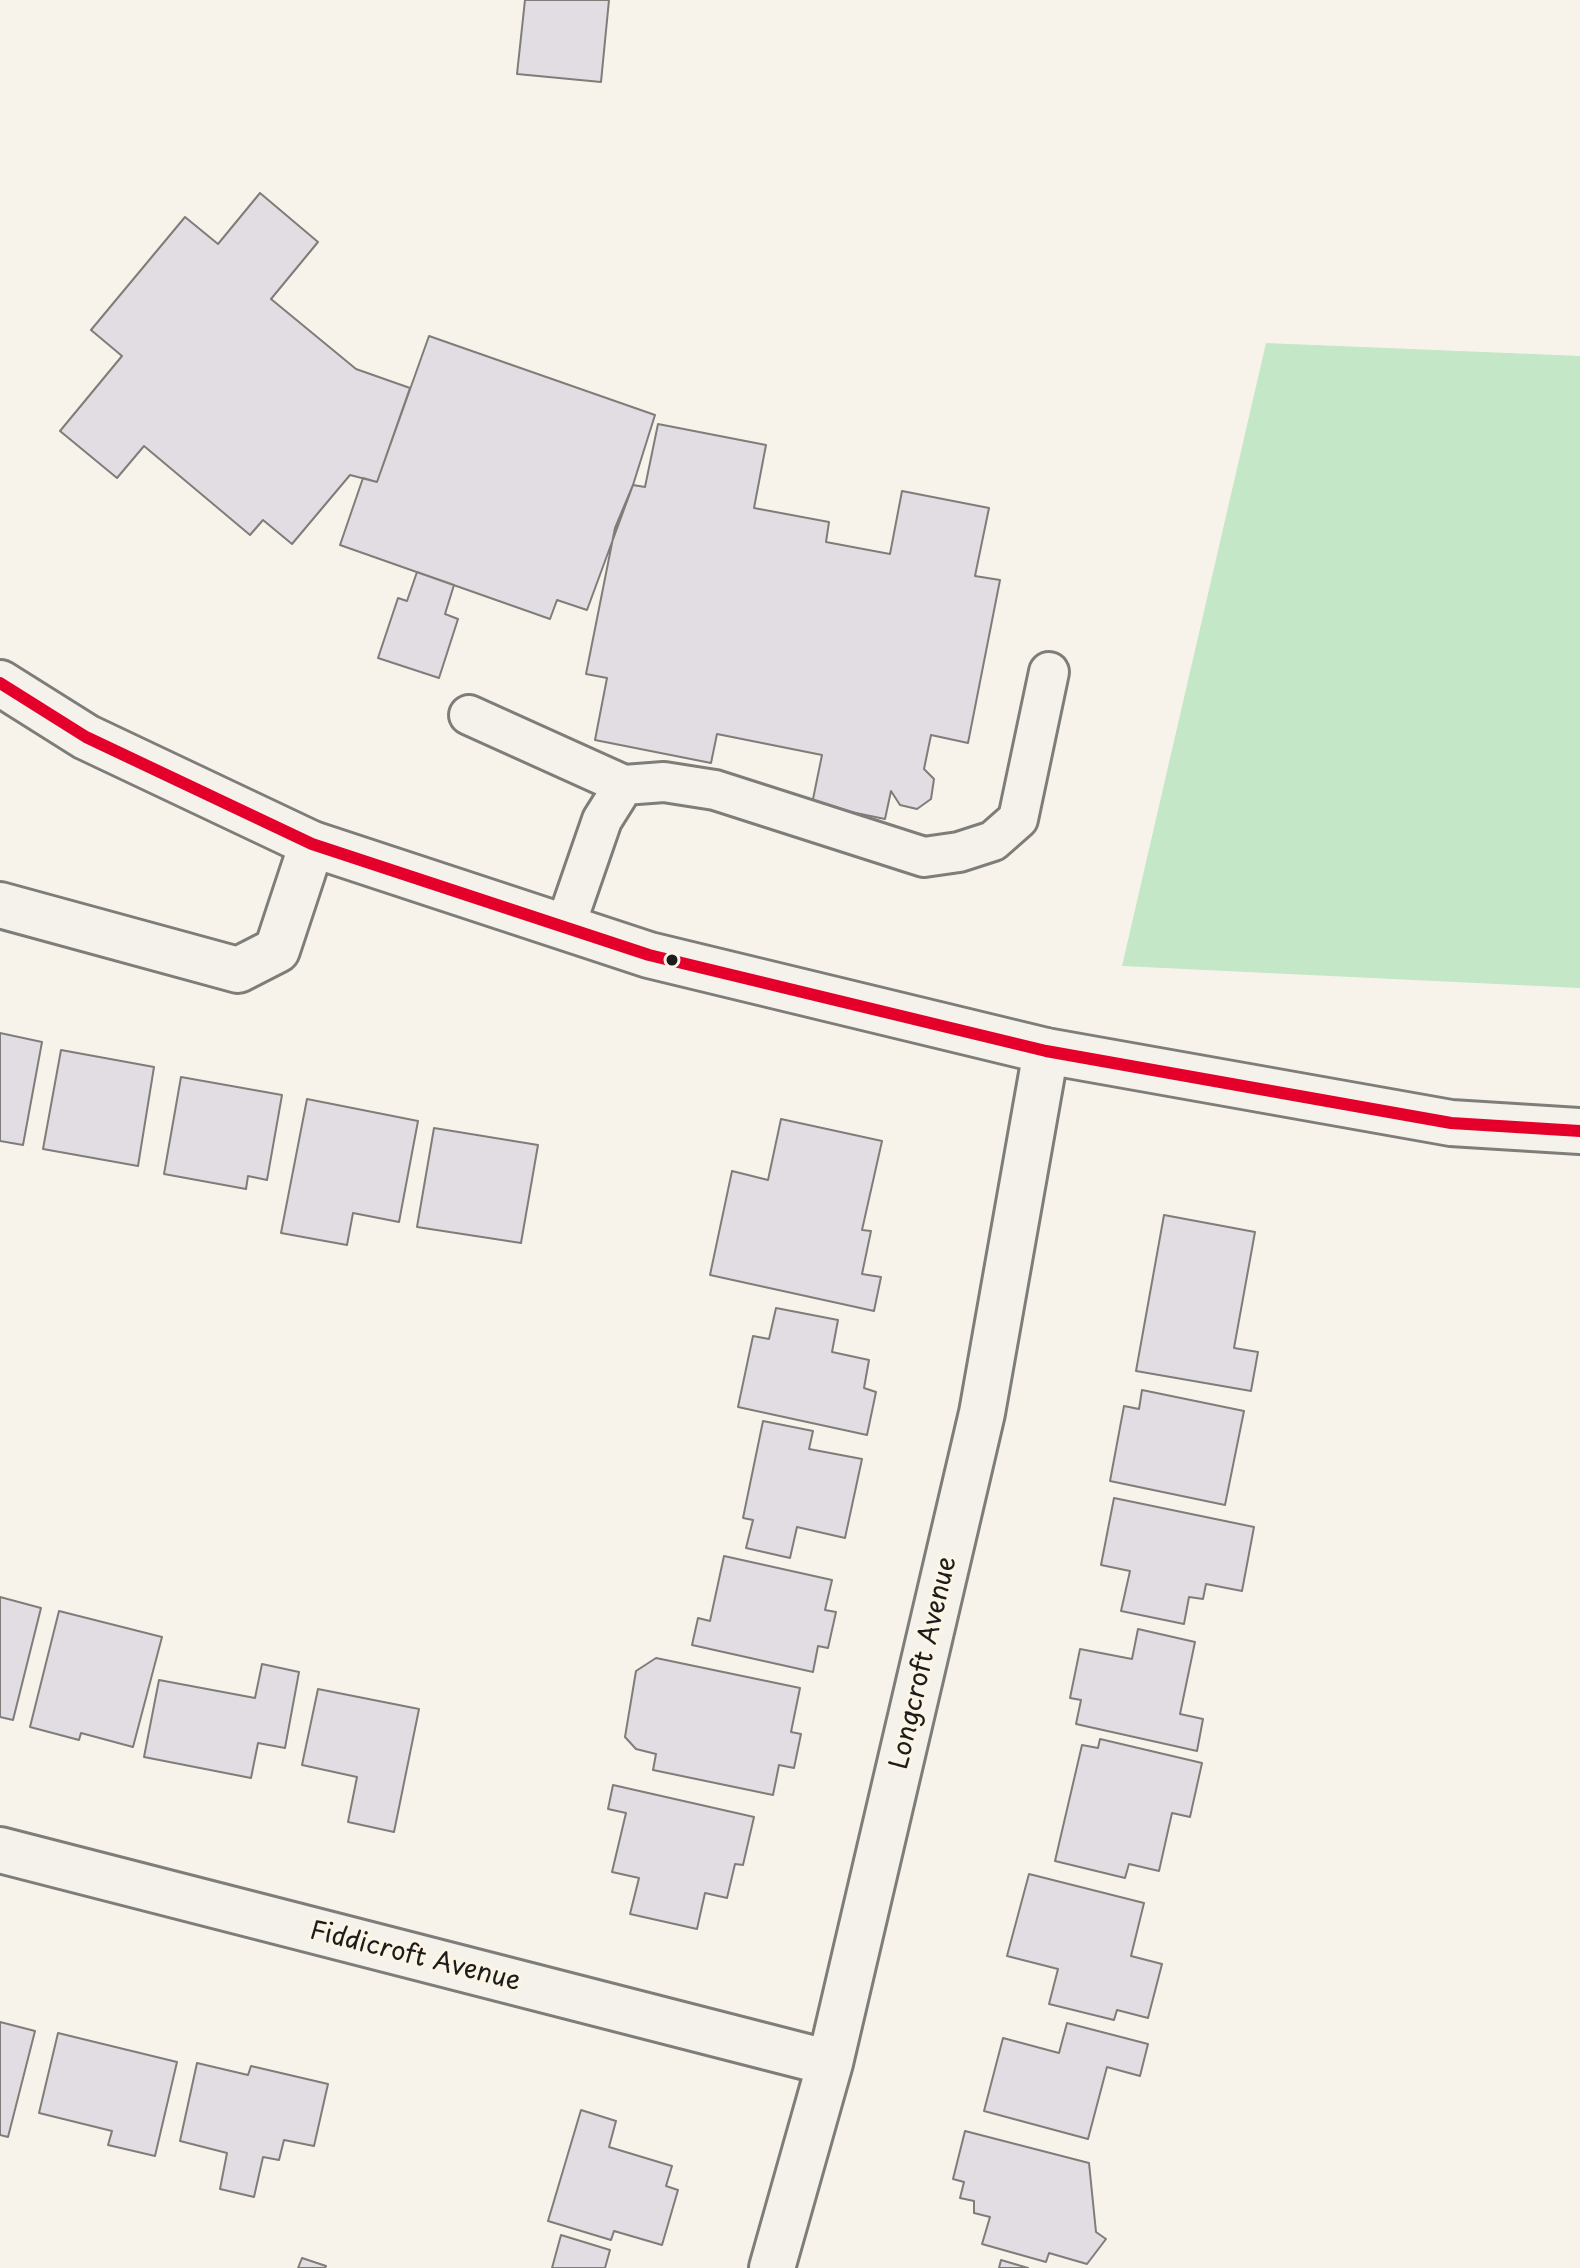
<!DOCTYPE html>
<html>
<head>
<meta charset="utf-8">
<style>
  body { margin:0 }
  canvas { display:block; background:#f7f3ea }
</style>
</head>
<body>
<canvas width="1580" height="2268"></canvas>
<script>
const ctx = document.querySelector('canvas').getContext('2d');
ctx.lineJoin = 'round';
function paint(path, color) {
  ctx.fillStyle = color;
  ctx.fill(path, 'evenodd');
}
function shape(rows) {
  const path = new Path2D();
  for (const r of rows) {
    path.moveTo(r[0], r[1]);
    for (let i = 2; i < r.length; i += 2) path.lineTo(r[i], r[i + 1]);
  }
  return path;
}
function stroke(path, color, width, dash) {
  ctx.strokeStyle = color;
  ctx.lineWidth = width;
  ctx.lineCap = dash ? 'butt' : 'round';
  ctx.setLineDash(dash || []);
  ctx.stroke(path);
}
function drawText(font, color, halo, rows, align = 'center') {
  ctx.font = font + ' "Playpen Sans",sans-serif';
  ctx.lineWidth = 6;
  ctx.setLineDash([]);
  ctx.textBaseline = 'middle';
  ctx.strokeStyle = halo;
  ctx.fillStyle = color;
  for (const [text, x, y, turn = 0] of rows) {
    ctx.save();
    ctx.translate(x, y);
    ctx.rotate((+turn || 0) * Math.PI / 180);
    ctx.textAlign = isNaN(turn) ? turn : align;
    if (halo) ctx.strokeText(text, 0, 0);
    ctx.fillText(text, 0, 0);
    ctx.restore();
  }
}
const green = shape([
  [1266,343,1580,356,1580,988,1122,966]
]);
const building = shape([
  [525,0,609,0,601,82,517,74,525,0],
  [260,193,318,242,271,299,356,369,410,388,377,482,350,475,292,544,263,520,250,535,144,446,117,478,60,431,122,356,91,330,185,217,218,244,260,193],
  [429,336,655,415,633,485,587,610,557,600,550,619,340,545,363,478,377,482,429,336],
  [658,424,766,445,754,508,829,522,826,542,890,554,902,491,989,508,975,576,1000,580,968,743,931,735,924,769,934,779,931,799,917,809,900,805,891,791,885,819,812,804,822,755,717,734,711,763,595,740,607,678,586,674,615,528,633,485,645,487,658,424],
  [417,572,454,585,445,614,458,619,439,678,378,658,398,598,407,601,417,572],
  [0,1033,42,1042,23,1145,0,1141,0,1033],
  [61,1050,154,1067,138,1166,43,1149,61,1050],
  [181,1077,282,1095,267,1180,248,1176,246,1189,164,1174,181,1077],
  [307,1099,418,1121,399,1222,353,1213,347,1245,281,1233,307,1099],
  [781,1119,882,1141,862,1230,871,1231,862,1274,881,1277,874,1311,710,1275,732,1171,768,1180,781,1119],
  [434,1128,538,1145,521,1243,417,1227,434,1128],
  [1164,1215,1255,1232,1234,1348,1258,1352,1251,1391,1136,1371,1164,1215],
  [776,1308,838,1320,832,1352,869,1360,864,1388,876,1392,867,1435,738,1407,753,1336,769,1339,776,1308],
  [1142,1390,1244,1411,1225,1505,1110,1481,1124,1406,1139,1409,1142,1390],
  [763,1421,813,1431,809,1449,862,1459,845,1538,797,1527,790,1558,746,1548,753,1520,743,1518,763,1421],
  [1114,1498,1254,1527,1242,1591,1206,1584,1203,1599,1189,1597,1184,1624,1121,1611,1130,1571,1101,1565,1114,1498],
  [724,1556,832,1580,825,1610,836,1612,828,1648,818,1646,813,1672,692,1645,698,1618,710,1621,724,1556],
  [0,1597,41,1608,13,1720,0,1717,0,1597],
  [59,1611,162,1637,133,1747,81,1733,79,1740,30,1727,59,1611],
  [1138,1629,1195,1642,1180,1714,1203,1719,1197,1751,1076,1724,1081,1700,1070,1698,1080,1649,1132,1659,1138,1629],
  [656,1658,800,1688,791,1732,801,1734,794,1768,779,1765,773,1795,653,1770,656,1754,636,1749,625,1737,636,1671,656,1658],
  [262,1664,299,1672,285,1748,258,1743,251,1778,144,1757,159,1680,255,1698,262,1664],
  [318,1689,419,1709,394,1832,348,1822,357,1777,302,1765,318,1689],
  [1100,1739,1202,1763,1190,1817,1172,1813,1159,1871,1129,1864,1125,1878,1055,1861,1082,1745,1098,1748,1100,1739],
  [613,1785,754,1817,743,1865,735,1864,727,1898,705,1893,697,1929,630,1914,639,1878,612,1872,626,1813,608,1809,613,1785],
  [1029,1874,1144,1903,1131,1956,1162,1964,1148,2018,1117,2010,1114,2020,1049,2004,1058,1969,1007,1956,1029,1874],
  [0,2022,35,2031,8,2137,0,2135,0,2022],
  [1067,2023,1148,2044,1140,2076,1107,2067,1088,2139,984,2111,1003,2038,1059,2053,1067,2023],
  [58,2033,177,2062,155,2156,108,2145,112,2131,39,2113,58,2033],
  [197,2063,248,2075,251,2066,328,2084,314,2146,284,2140,279,2160,263,2157,254,2197,220,2189,227,2153,180,2141,197,2063],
  [581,2110,616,2121,609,2147,672,2166,666,2186,678,2190,662,2245,614,2231,611,2240,548,2221,581,2110],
  [965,2131,1089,2163,1096,2232,1106,2239,1087,2264,1049,2253,1046,2262,982,2244,990,2217,974,2213,974,2201,960,2198,964,2182,953,2179,965,2131],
  [561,2235,610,2250,605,2268,552,2268,561,2235],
  [302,2258,326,2266,325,2268,298,2268,302,2258],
  [1001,2260,1028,2268,999,2268,1001,2260]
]);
const service = shape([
  [469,715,624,785],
  [565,927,602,820,624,785,664,782,715,790,924,857,959,852,993,841,1018,819,1049,672]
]);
const minor = shape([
  [0,905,238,970,277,950,312,844],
  [0,1850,830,2063],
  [772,2268,830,2063,982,1413,1046,1051]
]);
const primary = shape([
  [0,683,86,737,312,844,649,955,1046,1051,1451,1123,1580,1131]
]);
const bus1 = shape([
  [0,683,86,737,312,844,649,955,1046,1051,1451,1123,1580,1131]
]);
const markers = [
  [672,960,7,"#1c1c1c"]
];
const streetNames = [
  ["Longcroft Avenue",924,1663,-77],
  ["Fiddicroft Avenue",415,1957,14]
];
paint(green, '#c4e8c7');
paint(building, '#e2dde2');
stroke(building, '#7f7d79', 2);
stroke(service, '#7f7d79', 44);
stroke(minor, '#7f7d79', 50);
stroke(primary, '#7f7d79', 50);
stroke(service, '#f5f2ec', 38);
stroke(minor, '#f5f2ec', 44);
stroke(primary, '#f5f2ec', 44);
stroke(bus1, '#e4002b', 12);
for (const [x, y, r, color] of markers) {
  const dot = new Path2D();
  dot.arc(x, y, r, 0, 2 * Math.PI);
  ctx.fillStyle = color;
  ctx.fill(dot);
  stroke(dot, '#fcf5e5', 3);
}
drawText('26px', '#1c1c1c', '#fcf5e5', streetNames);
</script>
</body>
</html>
